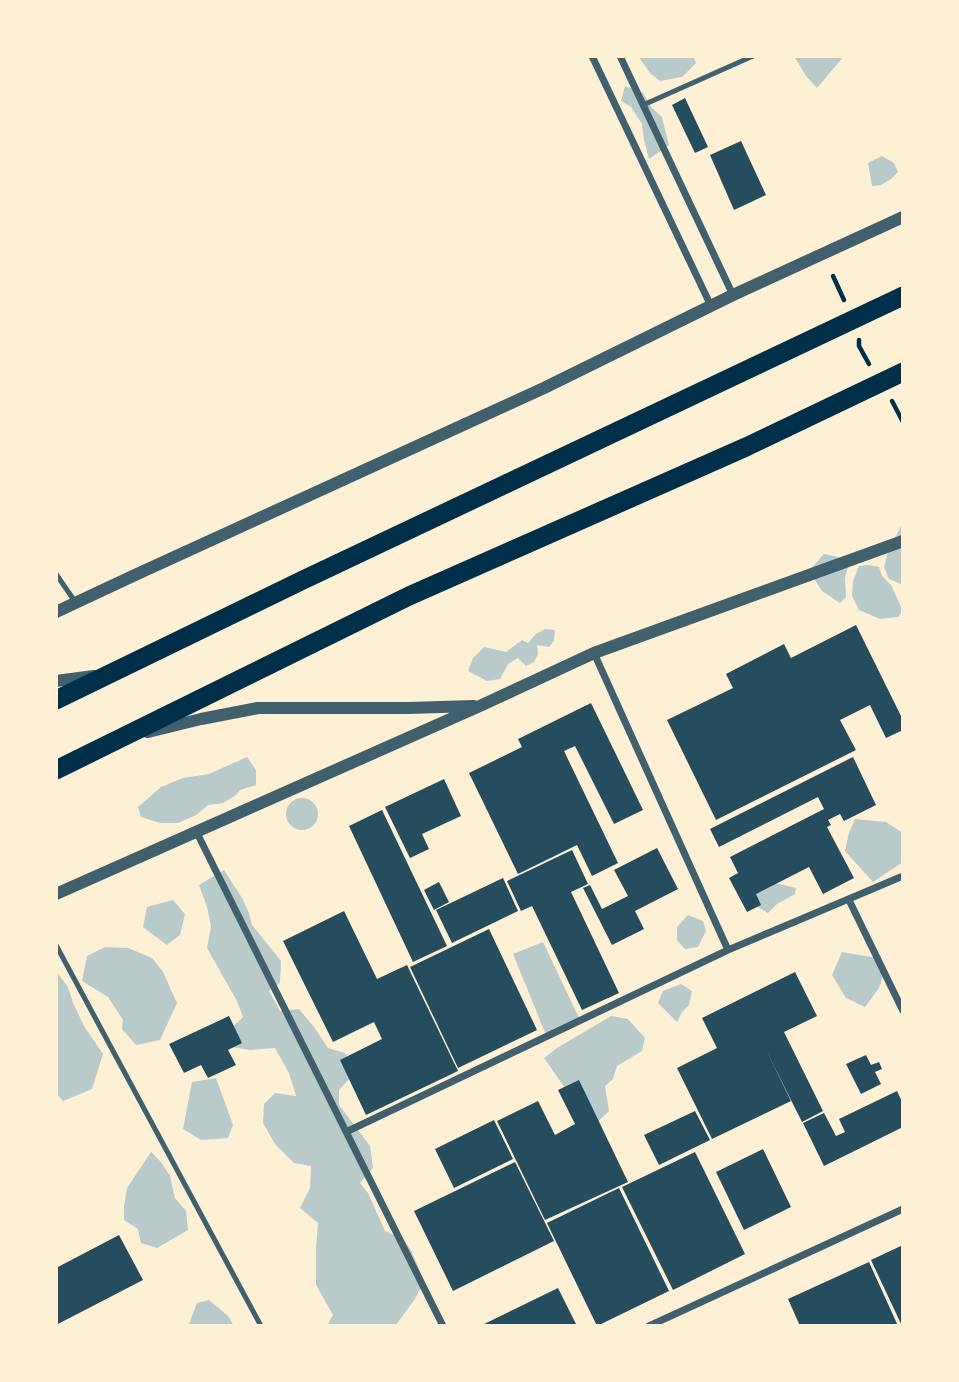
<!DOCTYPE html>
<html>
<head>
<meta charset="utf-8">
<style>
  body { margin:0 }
  #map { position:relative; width:959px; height:1382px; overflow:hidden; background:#fdf0d5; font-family:Mulish,sans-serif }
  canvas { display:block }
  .frame { position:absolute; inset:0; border:58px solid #fdf0d5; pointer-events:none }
</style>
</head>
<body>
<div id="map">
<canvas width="959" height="1382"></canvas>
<div class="frame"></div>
</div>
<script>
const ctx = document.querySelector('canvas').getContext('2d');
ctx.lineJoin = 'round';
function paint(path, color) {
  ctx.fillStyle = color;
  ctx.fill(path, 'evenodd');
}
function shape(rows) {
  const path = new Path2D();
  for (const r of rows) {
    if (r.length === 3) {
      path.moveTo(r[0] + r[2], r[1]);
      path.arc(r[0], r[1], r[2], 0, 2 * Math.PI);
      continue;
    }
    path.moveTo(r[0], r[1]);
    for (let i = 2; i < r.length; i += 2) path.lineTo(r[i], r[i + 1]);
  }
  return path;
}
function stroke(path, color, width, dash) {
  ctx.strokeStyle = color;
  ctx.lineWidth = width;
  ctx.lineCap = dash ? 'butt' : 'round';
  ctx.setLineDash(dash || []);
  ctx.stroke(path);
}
const green = shape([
  [638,56,693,56,696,63,682,77,660,81,650,73],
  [794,56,844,56,817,88,806,76],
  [625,86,643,93,652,108,662,117,669,145,649,159,644,140,642,124,631,107,621,101],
  [882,156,894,163,898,172,891,179,881,185,872,186,868,163],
  [901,526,903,526,903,585,889,579,884,567,888,552],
  [824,554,838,557,848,567,845,578,846,597,840,603,822,591,809,571],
  [868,565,879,567,882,576,891,585,903,611,898,617,880,619,859,610,852,596,853,581,859,566],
  [545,629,555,630,554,641,549,647,537,645,538,654,534,662,526,666,518,658,508,664,500,679,487,681,468,671,473,658,484,647,506,652,522,640,528,643,536,634],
  [247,757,256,770,256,785,240,790,236,795,223,803,208,805,196,815,178,823,160,823,141,817,138,807,161,787,183,778,209,774],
  [302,814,16],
  [855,819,886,822,903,833,903,862,873,882,845,851,849,833],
  [224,870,242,898,249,913,252,925,281,961,280,983,269,991,280,1011,299,1009,314,1027,328,1048,345,1053,352,1064,353,1075,339,1090,339,1105,370,1146,373,1168,360,1183,368,1193,385,1231,404,1240,412,1252,424,1282,415,1299,395,1326,327,1326,333,1315,316,1285,316,1248,318,1223,300,1208,310,1188,311,1166,294,1163,275,1144,263,1123,264,1104,275,1093,296,1096,289,1073,275,1048,250,1050,232,1047,222,1037,243,1017,237,1001,207,948,211,926,207,907,199,885],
  [775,883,796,888,795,894,777,904,768,913,751,903,752,887],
  [173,900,185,914,180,935,167,945,143,927,147,907],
  [688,915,703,921,706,931,698,947,685,949,677,940,677,927],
  [543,942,579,1018,546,1035,513,954],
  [105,947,128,948,152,958,163,972,177,1003,160,1040,136,1045,122,1029,123,1020,108,997,82,981,87,956],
  [842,952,877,958,884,973,879,988,865,1007,846,998,832,975],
  [56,971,68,987,73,1003,84,1026,103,1054,92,1089,63,1101,56,1093],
  [681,984,692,991,689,1005,682,1012,677,1022,658,1003,663,991],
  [611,1016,628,1019,645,1038,642,1051,617,1066,613,1079,605,1086,609,1111,594,1125,579,1108,544,1058,557,1048],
  [216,1078,233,1125,228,1138,201,1140,183,1129,192,1082],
  [151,1152,161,1162,170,1176,175,1198,186,1211,188,1230,157,1248,141,1243,138,1229,124,1220,124,1206,127,1188],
  [209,1300,228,1316,234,1326,188,1326,197,1303]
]);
const building = shape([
  [685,98,708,147,695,153,672,105],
  [741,141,766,195,734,210,710,155],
  [856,625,903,720,903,730,886,738,870,705,840,720,856,750,716,820,667,720,733,688,726,674,784,644,791,658],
  [591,703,643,810,614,824,575,746,564,751,618,863,592,876,577,845,518,874,469,773,522,747,518,739],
  [853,757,876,805,844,821,840,814,828,820,831,825,827,827,854,878,823,894,809,867,756,894,761,905,747,912,729,878,738,873,730,857,824,809,818,797,719,847,710,829],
  [444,779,461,816,422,834,429,849,410,858,385,807],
  [382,810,447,946,413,962,349,826],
  [657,848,678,889,635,911,644,929,612,945,583,888,590,885,602,909,628,896,614,870],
  [572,850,588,884,571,892,619,993,582,1010,532,906,521,911,507,881],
  [503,878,518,911,452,943,436,910],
  [439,882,449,902,434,910,424,890],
  [344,911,377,979,407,965,458,1071,366,1115,340,1060,382,1039,374,1022,333,1042,283,941],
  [489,929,537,1030,458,1068,410,967],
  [795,972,817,1016,784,1032,823,1111,802,1122,766,1050,791,1101,712,1139,677,1068,717,1048,702,1018],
  [229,1016,242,1043,228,1050,236,1065,208,1078,201,1065,184,1073,169,1044],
  [866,1055,871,1065,879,1062,882,1069,875,1072,881,1084,861,1094,846,1064],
  [579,1080,628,1182,545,1220,497,1121,538,1101,555,1135,575,1124,558,1090],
  [897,1091,903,1104,903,1127,824,1166,803,1123,824,1113,836,1136,845,1132,839,1119],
  [695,1111,710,1140,659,1165,644,1135],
  [494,1120,513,1159,454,1188,435,1149],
  [763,1149,791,1207,744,1230,716,1172],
  [695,1152,745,1254,673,1290,622,1187],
  [515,1162,554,1241,453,1291,414,1211],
  [619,1188,669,1291,597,1326,547,1223],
  [119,1235,143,1280,56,1325,56,1268],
  [903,1245,903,1326,902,1326,871,1260],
  [869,1262,898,1326,800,1326,788,1299],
  [558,1288,577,1326,480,1326]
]);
const path = shape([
  [833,276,844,300],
  [859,340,859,346,869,364],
  [892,401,903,422]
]);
const service = shape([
  [643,105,753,56],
  [56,574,76,603],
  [56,945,261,1326]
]);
const minor = shape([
  [592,56,711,306],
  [620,56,733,295],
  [594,653,728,950],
  [196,831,443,1326],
  [849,900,903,1011],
  [346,1132,728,950,903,876],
  [649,1326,903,1209]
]);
const tertiary = shape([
  [56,612,135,575,544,388,733,295,903,217],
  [56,681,94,676],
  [148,732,201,719,258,708,408,708,474,706],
  [56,894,482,705,594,653,903,541]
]);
const trunk = shape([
  [56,700,303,580,903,296],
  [56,770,409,596,746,447,903,372]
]);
paint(green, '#b9caca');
paint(building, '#264d5e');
stroke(path, '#003049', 4.5);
stroke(service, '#3f606c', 5);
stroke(minor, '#3f606c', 7);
stroke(tertiary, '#3f606c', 12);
stroke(trunk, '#003049', 19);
</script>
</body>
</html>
